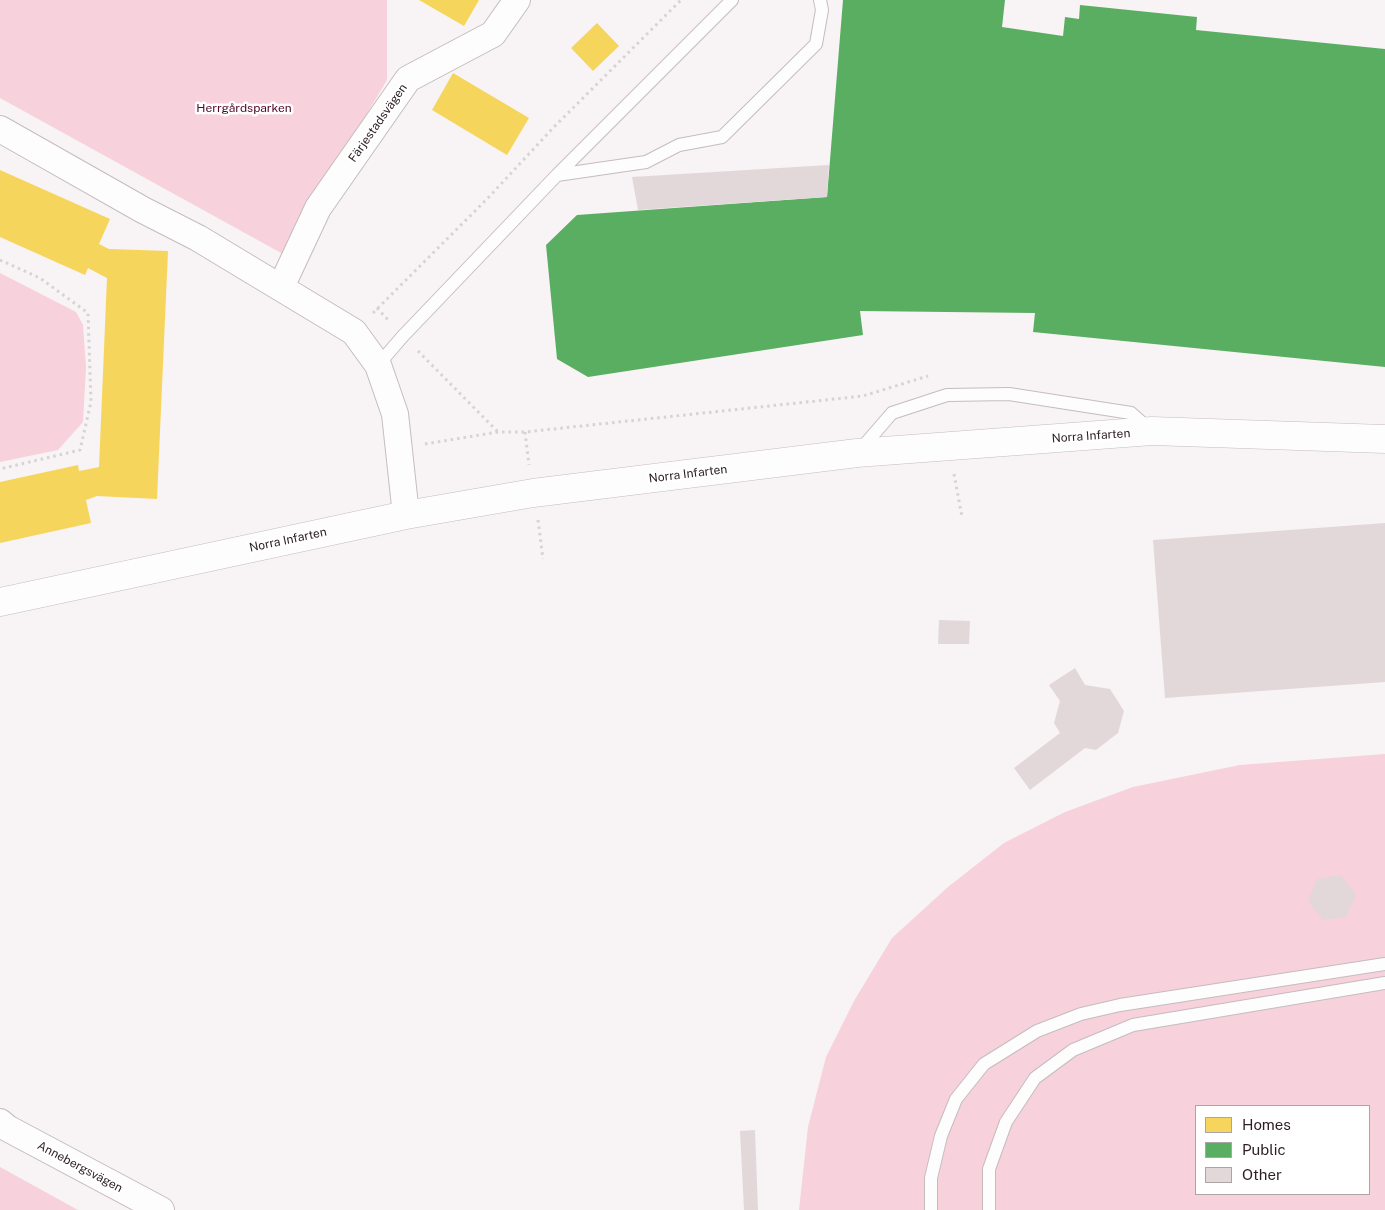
<!DOCTYPE html>
<html>
<head>
<meta charset="utf-8">
<style>
  body { margin:0 }
  #map { position:relative; width:1385px; height:1210px; overflow:hidden; background:#f8f3f4; font-family:"Public Sans",sans-serif }
  canvas { display:block }
  .legend { position:absolute; left:1195px; top:1105px; width:175px; height:90px; box-sizing:border-box; background:#fff; border:1px solid #aba5a6; margin:0; padding:6px 9px; list-style:none; font-size:15px; color:#2c1e21 }
  .legend li { display:flex; align-items:center; gap:10px; height:25px }
  .legend b { width:25px; border:1px solid #aba5a6 }
</style>
</head>
<body>
<div id="map">
<canvas width="1385" height="1210"></canvas>
<ul class="legend">
<li><b style="height:14px;background:#f6d55c"></b>Homes</li>
<li><b style="height:14px;background:#5aae61"></b>Public</li>
<li><b style="height:14px;background:#e2d8da"></b>Other</li>
</ul>
</div>
<script>
const ctx = document.querySelector('canvas').getContext('2d');
ctx.lineJoin = 'round';
function paint(path, color) {
  ctx.fillStyle = color;
  ctx.fill(path, 'evenodd');
}
function shape(rows) {
  const path = new Path2D();
  for (const r of rows) {
    path.moveTo(r[0], r[1]);
    for (let i = 2; i < r.length; i += 2) path.lineTo(r[i], r[i + 1]);
  }
  return path;
}
function stroke(path, color, width, dash) {
  ctx.strokeStyle = color;
  ctx.lineWidth = width;
  ctx.lineCap = dash ? 'butt' : 'round';
  ctx.setLineDash(dash || []);
  ctx.stroke(path);
}
function drawText(font, color, halo, rows, align = 'center') {
  ctx.font = font + ' "Public Sans",sans-serif';
  ctx.lineWidth = 5;
  ctx.setLineDash([]);
  ctx.textBaseline = 'middle';
  ctx.strokeStyle = halo;
  ctx.fillStyle = color;
  for (const [text, x, y, turn = 0] of rows) {
    ctx.save();
    ctx.translate(x, y);
    ctx.rotate((+turn || 0) * Math.PI / 180);
    ctx.textAlign = isNaN(turn) ? turn : align;
    if (halo) ctx.strokeText(text, 0, 0);
    ctx.fillText(text, 0, 0);
    ctx.restore();
  }
}
const green = shape([
  [0,0,387,0,387,80,283,254,0,98],
  [0,273,76,312,83,325,86,367,83,422,58,450,0,462],
  [1385,754,1385,1210,799,1210,808,1127,826,1057,854,1001,892,938,948,887,1004,843,1065,812,1133,787,1240,765],
  [1196,1106,1369,1106,1369,1194,1196,1194],
  [0,1167,78,1210,0,1210]
]);
const homes = shape([
  [419,0,479,0,464,26],
  [597,23,619,46,593,71,571,48],
  [453,73,529,118,507,155,432,110],
  [0,170,110,219,99,244,109,249,168,251,157,499,97,496,86,500,91,523,0,543,0,482,78,465,79,471,99,467,107,278,88,268,85,275,0,237]
]);
const public = shape([
  [843,0,1005,0,1002,27,1063,36,1065,17,1079,19,1080,5,1197,17,1196,30,1385,49,1385,367,1033,332,1035,313,860,311,863,335,588,377,557,359,546,245,577,215,827,197]
]);
const building = shape([
  [829,165,827,197,638,210,632,177],
  [1385,523,1385,682,1165,698,1153,540],
  [939,620,970,621,969,644,938,644],
  [1075,668,1085,685,1110,689,1124,711,1118,733,1096,750,1085,748,1030,790,1014,768,1060,733,1054,723,1060,701,1049,685],
  [1341,875,1356,895,1346,917,1323,920,1308,901,1317,879],
  [755,1130,758,1210,744,1210,740,1131]
]);
const path = shape([
  [0,260,40,278,88,313,91,402,80,450,0,469],
  [377,308,389,321],
  [373,313,487,199,553,128,681,0],
  [418,351,498,432],
  [525,432,529,465],
  [425,444,498,432,525,432,863,396,928,376],
  [954,474,962,517],
  [538,520,543,559]
]);
const service = shape([
  [557,175,646,162,679,145,722,137,816,44,822,10,820,0],
  [378,365,403,336,557,175,732,0],
  [860,450,892,413,947,395,1009,394,1131,413,1148,428],
  [931,1210,931,1178,941,1136,956,1099,984,1064,1037,1031,1081,1014,1120,1005,1385,964],
  [989,1210,989,1169,1006,1122,1035,1078,1073,1050,1133,1025,1385,983]
]);
const minor = shape([
  [0,129,143,210,198,238,354,332,378,365,395,414,406,515],
  [281,287,318,208,408,79,493,34,517,0],
  [0,1122,7,1128,161,1210]
]);
const tertiary = shape([
  [0,602,406,515,533,493,857,453,1152,431,1385,439]
]);
const parkNames = [
  ["Herrgårdsparken",244,108]
];
const streetNames = [
  ["Färjestadsvägen",378,123,-55],
  ["Norra Infarten",1091,436,-4],
  ["Norra Infarten",688,474,-7],
  ["Norra Infarten",288,540,-12],
  ["Annebergsvägen",80,1167,28]
];
paint(green, '#f7d1db');
paint(homes, '#f6d55c');
paint(public, '#5aae61');
paint(building, '#e2d8da');
stroke(service, '#c5bcbe', 14);
stroke(minor, '#c5bcbe', 28);
stroke(tertiary, '#c5bcbe', 29);
stroke(path, '#d6d3d5', 3, [2.5, 4]);
stroke(service, '#fefdfd', 12);
stroke(minor, '#fefdfd', 26);
stroke(tertiary, '#fefdfd', 28);
drawText('12px', '#510527', '#fff', parkNames);
drawText('12px', '#2c1e21', '#fff', streetNames);
</script>
</body>
</html>
